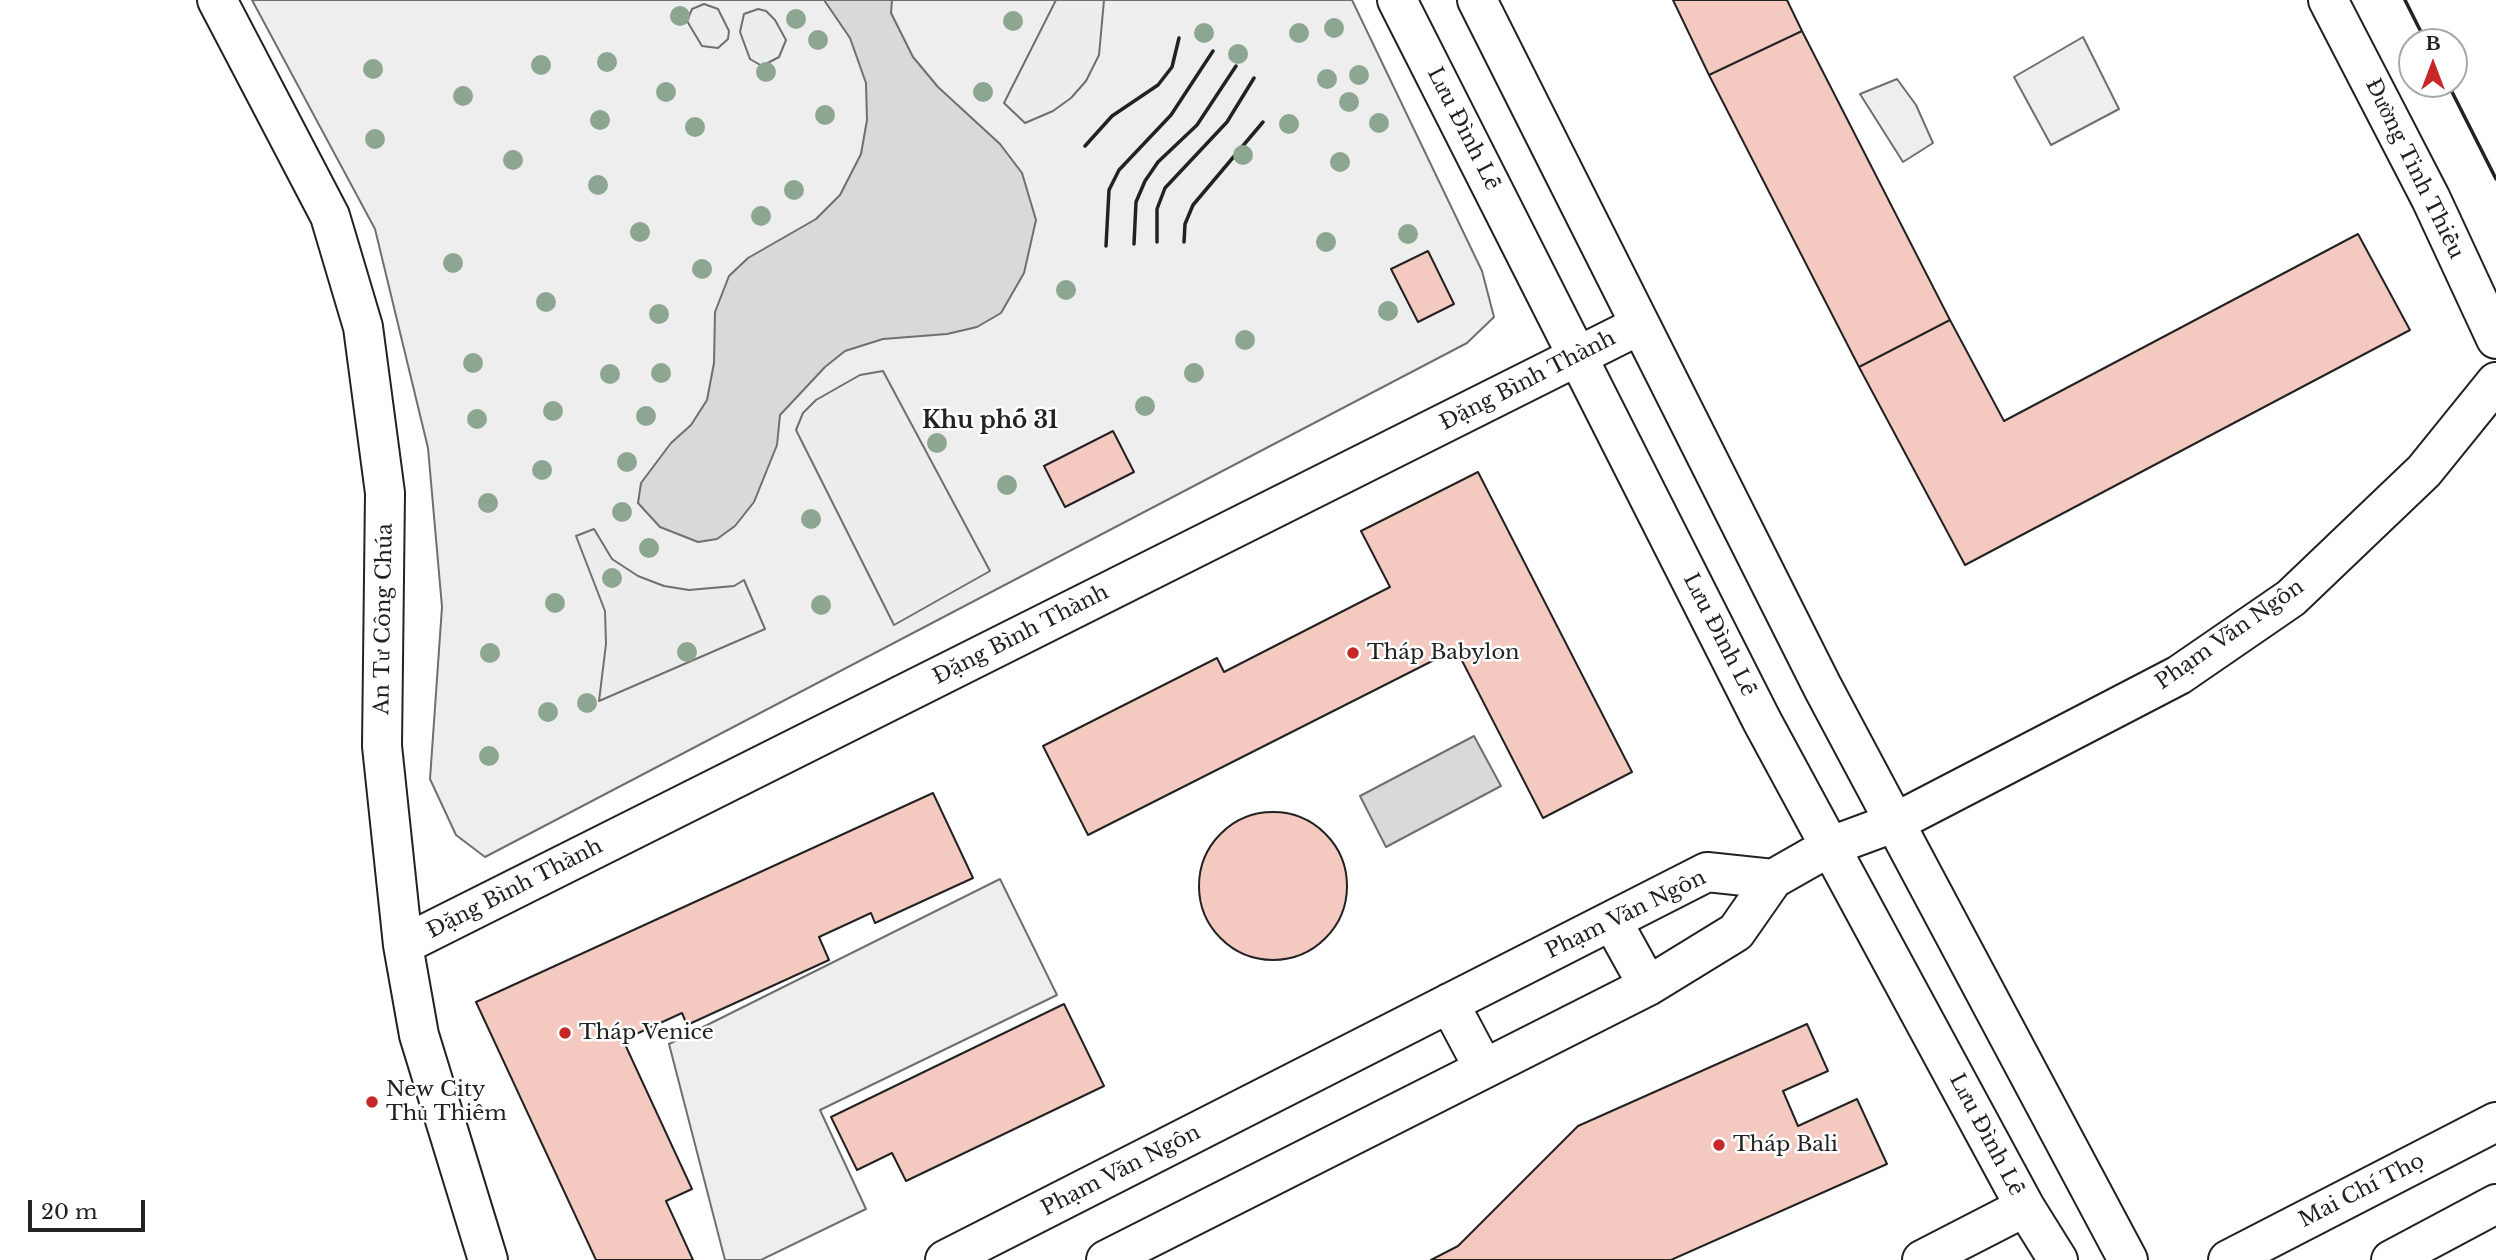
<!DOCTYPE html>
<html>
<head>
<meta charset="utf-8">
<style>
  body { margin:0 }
  #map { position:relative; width:2496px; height:1260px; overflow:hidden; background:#fff; font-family:"Libre Baskerville",serif }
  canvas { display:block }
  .north { position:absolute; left:2398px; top:28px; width:70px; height:70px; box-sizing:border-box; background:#fff; border:2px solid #a7a7a7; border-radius:50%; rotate:0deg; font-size:19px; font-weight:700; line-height:28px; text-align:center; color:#222 }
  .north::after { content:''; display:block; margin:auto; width:24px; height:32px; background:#c62828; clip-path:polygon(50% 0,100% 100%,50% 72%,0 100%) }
  .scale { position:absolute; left:28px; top:1200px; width:117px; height:32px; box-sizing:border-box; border:4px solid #222; border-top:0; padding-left:9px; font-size:21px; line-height:24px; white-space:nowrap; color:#222; -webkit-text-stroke:5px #fff; paint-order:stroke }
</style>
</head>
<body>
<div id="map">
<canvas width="2496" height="1260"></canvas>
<div class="north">B</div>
<div class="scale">20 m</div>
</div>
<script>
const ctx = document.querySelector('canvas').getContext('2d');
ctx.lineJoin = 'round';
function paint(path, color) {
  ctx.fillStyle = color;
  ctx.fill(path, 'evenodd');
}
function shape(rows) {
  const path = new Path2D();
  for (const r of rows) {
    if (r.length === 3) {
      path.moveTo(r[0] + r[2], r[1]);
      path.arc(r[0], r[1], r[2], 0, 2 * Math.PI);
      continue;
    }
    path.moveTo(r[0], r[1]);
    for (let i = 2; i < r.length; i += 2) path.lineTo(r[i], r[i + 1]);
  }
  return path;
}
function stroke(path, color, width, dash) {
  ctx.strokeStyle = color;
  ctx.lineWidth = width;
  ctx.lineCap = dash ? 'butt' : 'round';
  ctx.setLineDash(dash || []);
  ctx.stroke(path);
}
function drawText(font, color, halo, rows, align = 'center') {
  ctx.font = font + ' "Libre Baskerville",serif';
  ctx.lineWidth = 5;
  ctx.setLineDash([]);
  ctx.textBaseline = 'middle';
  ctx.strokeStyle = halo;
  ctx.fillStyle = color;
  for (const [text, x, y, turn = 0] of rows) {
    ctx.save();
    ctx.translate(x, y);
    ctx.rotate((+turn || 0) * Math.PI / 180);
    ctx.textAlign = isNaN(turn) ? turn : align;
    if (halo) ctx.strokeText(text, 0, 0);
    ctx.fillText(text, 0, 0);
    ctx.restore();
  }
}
const green = shape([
  [252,0,1352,0,1482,271,1494,317,1467,343,485,857,456,835,430,779,442,607,428,448,375,229,252,0],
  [2083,37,2119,109,2051,145,2014,77,2083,37],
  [1897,79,1916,105,1933,143,1903,162,1860,94,1897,79],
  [1000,879,1057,995,820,1110,866,1209,761,1260,725,1260,669,1044,1000,879]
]);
const parking = shape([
  [1056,0,1104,0,1099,55,1086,81,1071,98,1053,111,1025,123,1004,103,1056,0],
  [704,4,718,9,729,31,728,39,718,48,702,46,687,21,692,9,704,4],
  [758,9,766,11,775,20,786,40,779,57,762,66,750,59,740,32,744,14,758,9],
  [883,371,990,571,894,625,796,430,803,413,816,400,860,375,883,371],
  [594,529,612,559,638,576,664,586,689,590,734,586,744,580,765,629,599,701,606,644,605,611,576,536,594,529]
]);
const water = shape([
  [824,0,892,0,891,13,913,57,938,87,1000,144,1022,173,1036,220,1024,273,1001,313,977,327,947,334,883,339,845,351,825,367,780,415,777,445,754,502,735,526,717,539,698,542,660,527,638,503,641,483,671,443,691,425,707,400,714,363,715,312,729,276,748,258,816,219,840,195,861,154,867,120,866,83,850,38,824,0],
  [1474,736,1501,786,1386,847,1360,796,1474,736]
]);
const building = shape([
  [1673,0,1787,0,1802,31,1709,75,1673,0],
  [1802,31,1950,320,1859,367,1709,75,1802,31],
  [2358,234,2410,330,1965,565,1859,367,1950,320,2004,421,2358,234],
  [1428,251,1454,304,1418,322,1391,269,1428,251],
  [1113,431,1134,472,1065,507,1044,466,1113,431],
  [1478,472,1632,772,1543,818,1456,649,1088,835,1043,746,1217,658,1224,672,1390,587,1361,531,1478,472],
  [933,793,973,878,875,923,871,913,819,937,829,960,687,1025,682,1013,623,1040,692,1189,666,1201,693,1260,596,1260,476,1002,933,793],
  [1273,886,74],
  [1064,1004,1104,1086,906,1181,892,1153,857,1170,831,1117,1064,1004],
  [1807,1024,1828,1071,1783,1091,1798,1126,1857,1099,1887,1164,1671,1260,1431,1260,1458,1246,1578,1126,1807,1024]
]);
const minor = shape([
  [217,0,330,216,363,327,385,493,382,746,403,945,419,1035,488,1260],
  [1397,0,1762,721,2025,1207,2058,1260],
  [1477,0,1823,688,2128,1260],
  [2328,0,2431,199,2496,339],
  [1612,921,1648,986],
  [403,945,1640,325],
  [1449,1003,1484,1069],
  [945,1260,1707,872,1773,879],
  [1106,1260,1648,986,1736,932,1773,879,1831,846,1896,822,2179,675,2291,598,2424,471,2496,382],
  [1922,1260,2025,1207]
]);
const major = shape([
  [2228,1260,2496,1122]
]);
const highway = shape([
  [2391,1260,2496,1204]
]);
const wall = shape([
  [2405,0,2426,42],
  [2448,84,2496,179],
  [1085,146,1112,116,1158,85,1172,67,1179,38],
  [1157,242,1157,209,1165,188,1227,122,1254,78],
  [1184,242,1185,224,1193,205,1263,122],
  [1134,244,1136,202,1145,181,1158,162,1197,125,1236,66],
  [1106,246,1109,190,1119,170,1171,115,1213,51]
]);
const trees = [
  [680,16],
  [796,19],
  [1013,21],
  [1334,28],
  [1204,33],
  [1299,33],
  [818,40],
  [1238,54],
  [607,62],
  [541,65],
  [373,69],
  [766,72],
  [1359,75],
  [1327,79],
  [666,92],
  [983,92],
  [463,96],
  [1349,102],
  [825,115],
  [600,120],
  [1379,123],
  [1289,124],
  [695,127],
  [375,139],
  [1243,155],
  [513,160],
  [1340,162],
  [598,185],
  [794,190],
  [761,216],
  [640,232],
  [1408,234],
  [1326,242],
  [453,263],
  [702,269],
  [1066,290],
  [546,302],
  [1388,311],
  [659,314],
  [1245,340],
  [473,363],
  [661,373],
  [1194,373],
  [610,374],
  [1145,406],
  [553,411],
  [646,416],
  [477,419],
  [937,443],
  [627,462],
  [542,470],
  [1007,485],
  [488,503],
  [622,512],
  [811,519],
  [649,548],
  [612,578],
  [555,603],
  [821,605],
  [687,652],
  [490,653],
  [587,703],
  [548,712],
  [489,756]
];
const markers = [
  [1353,653,7,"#c62828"],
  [565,1033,7,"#c62828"],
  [372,1102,7,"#c62828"],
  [1719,1145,7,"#c62828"]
];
const streetNames = [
  ["Lưu Đình Lễ",1463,129,63],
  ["Đường Tinh Thiều",2414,169,64],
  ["Đặng Bình Thành",1528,381,-27],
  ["An Tư Công Chúa",384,619,-89],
  ["Đặng Bình Thành",1021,635,-27],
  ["Lưu Đình Lễ",1719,635,63],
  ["Phạm Văn Ngôn",2230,635,-35],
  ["Đặng Bình Thành",515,889,-27],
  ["Phạm Văn Ngôn",1626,915,-26],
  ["Lưu Đình Lễ",1986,1135,62],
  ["Phạm Văn Ngôn",1121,1171,-27],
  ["Mai Chí Thọ",2362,1191,-27]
];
const poiNames = [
  ["Tháp Babylon",1367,653],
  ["Tháp Venice",579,1033],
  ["New City",386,1090],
  ["Thủ Thiêm",386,1114],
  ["Tháp Bali",1733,1145]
];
const neighbourhoodNames = [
  ["Khu phố 31",990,422]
];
paint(green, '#eee');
stroke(green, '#6f6f6f', 2);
paint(parking, '#ededed');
stroke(parking, '#6f6f6f', 2);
paint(water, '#d9d9d9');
stroke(water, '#6f6f6f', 2);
paint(building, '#f3c9c0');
stroke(building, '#222', 2);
stroke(minor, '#222', 42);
stroke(major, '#222', 42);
stroke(highway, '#222', 42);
stroke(minor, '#fff', 38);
stroke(major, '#fff', 38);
stroke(highway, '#fff', 38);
stroke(wall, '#222', 3.5);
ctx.fillStyle = '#8da692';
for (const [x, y] of trees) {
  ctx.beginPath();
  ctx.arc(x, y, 10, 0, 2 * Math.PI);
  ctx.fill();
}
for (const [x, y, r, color] of markers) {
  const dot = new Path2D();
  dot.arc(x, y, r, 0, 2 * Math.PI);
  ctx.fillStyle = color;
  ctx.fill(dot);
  stroke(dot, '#fff', 2.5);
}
drawText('21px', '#222', '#fff', streetNames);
drawText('21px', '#222', '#fff', poiNames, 'left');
drawText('bold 23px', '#222', '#fff', neighbourhoodNames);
</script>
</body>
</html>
